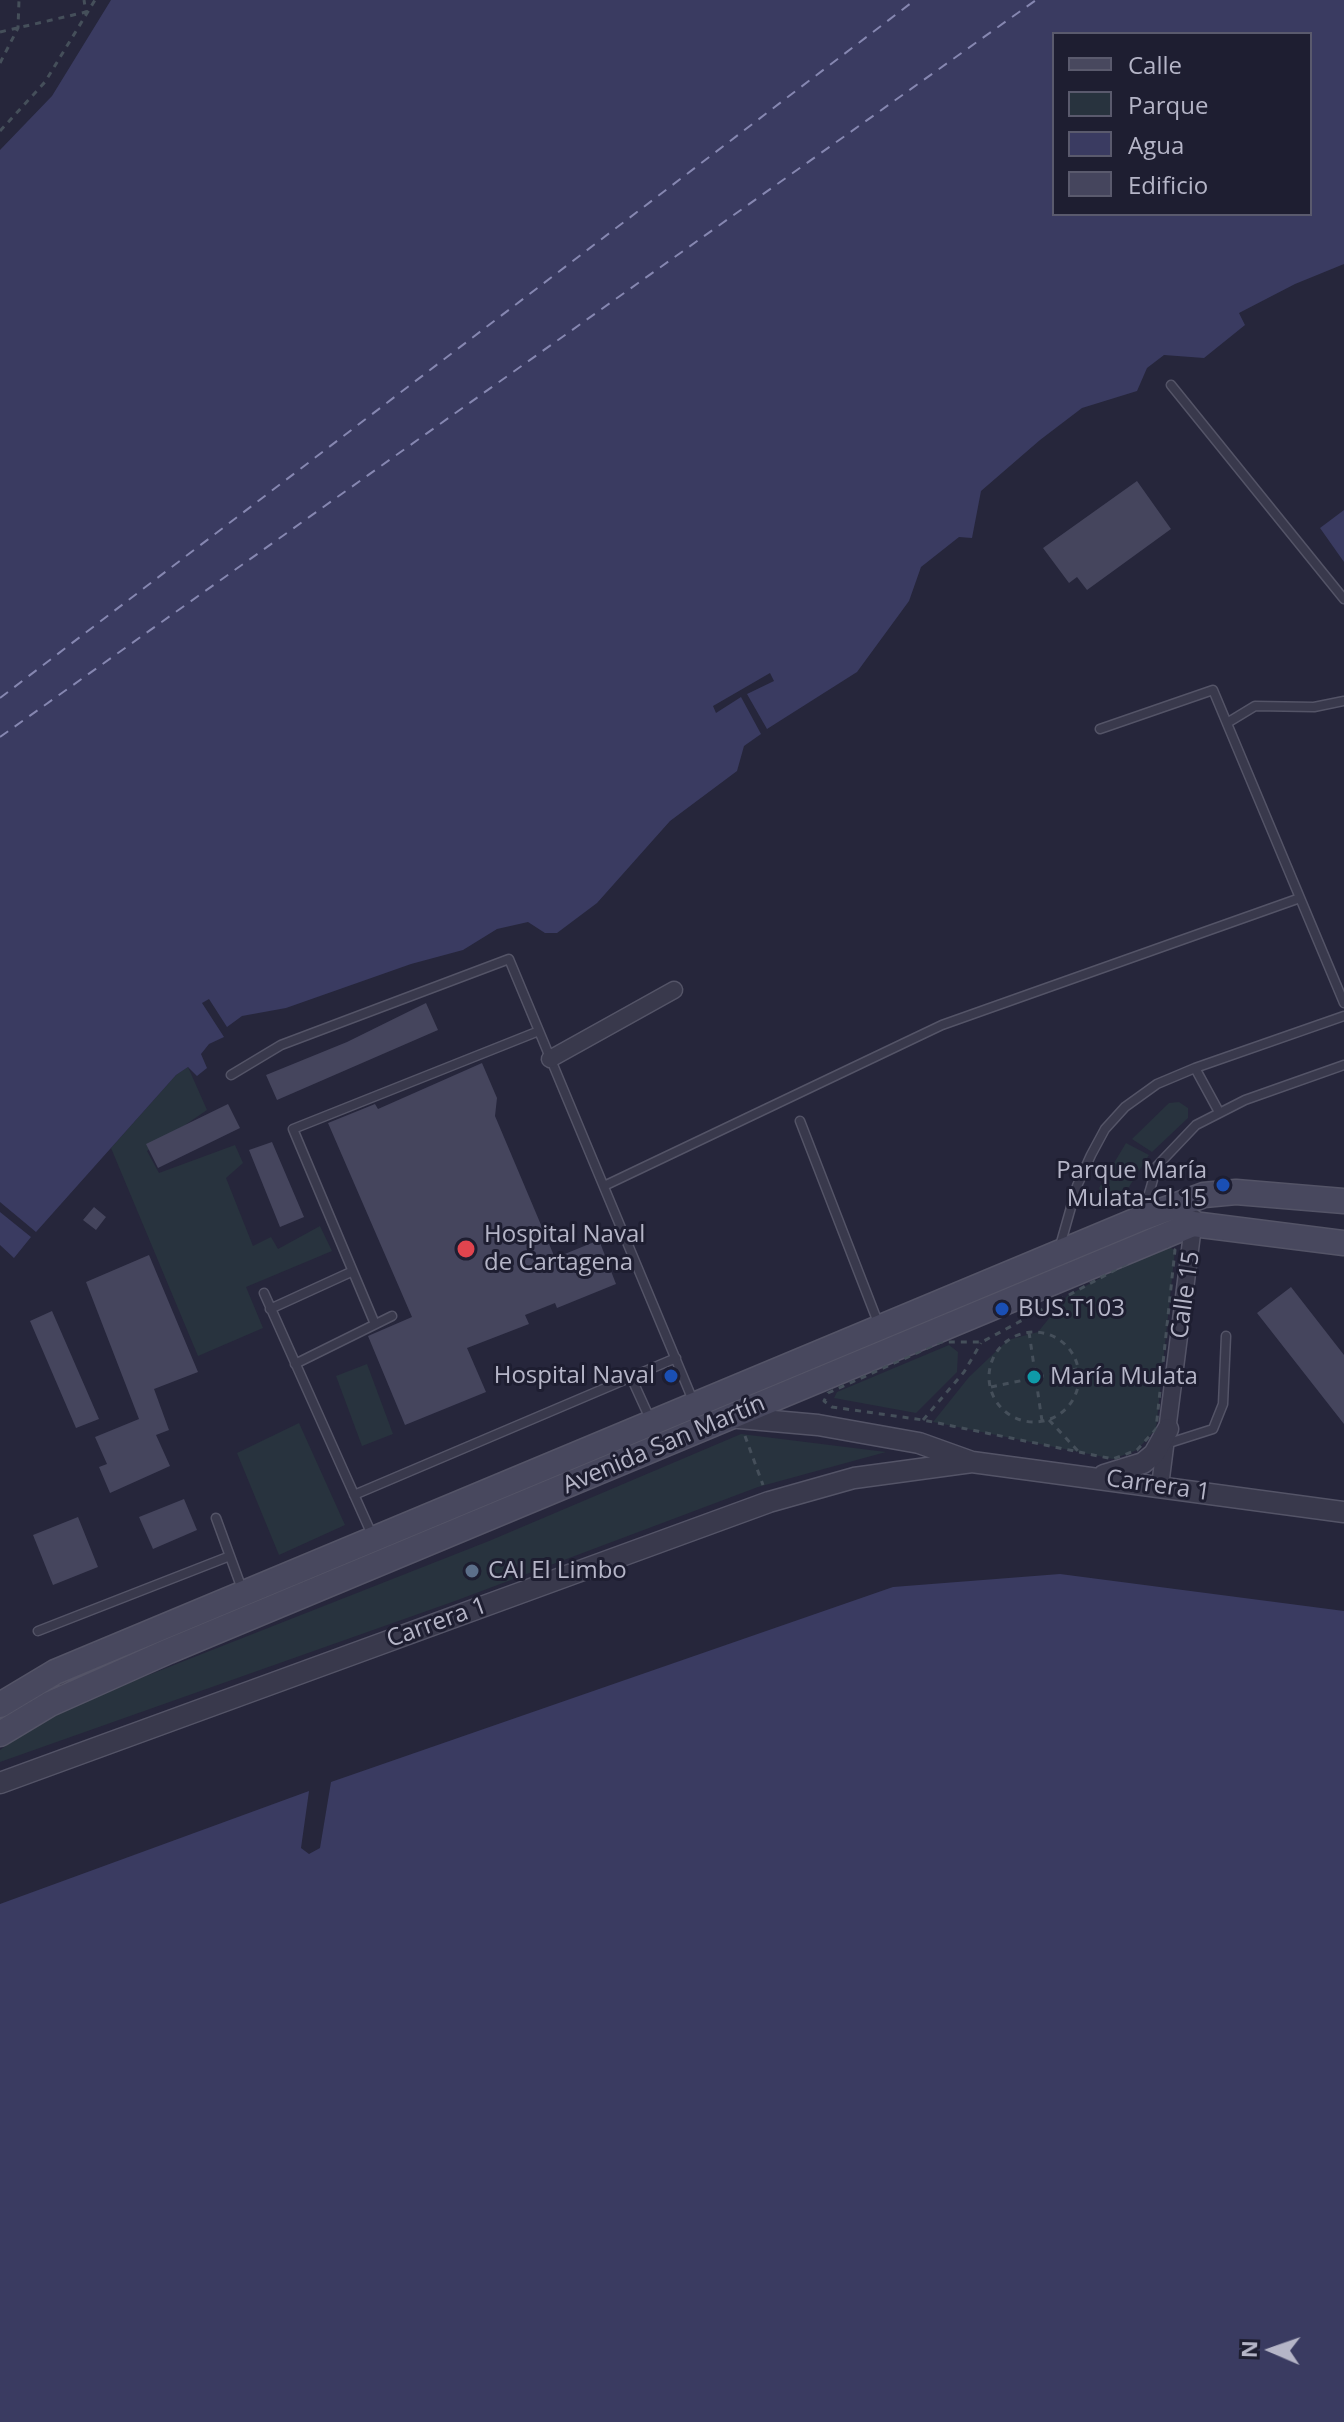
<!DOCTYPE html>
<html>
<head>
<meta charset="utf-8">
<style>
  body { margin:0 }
  #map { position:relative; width:1344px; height:2422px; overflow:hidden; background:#26263b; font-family:"Open Sans",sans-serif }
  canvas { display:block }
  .legend { position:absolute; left:1052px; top:32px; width:260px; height:184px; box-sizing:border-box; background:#1e1e31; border:2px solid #5a5a6d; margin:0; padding:10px 14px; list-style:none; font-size:24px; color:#b5b5c7 }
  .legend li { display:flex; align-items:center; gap:16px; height:40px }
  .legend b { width:40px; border:2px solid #5a5a6d }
  .north { position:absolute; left:1232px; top:2310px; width:80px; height:80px; -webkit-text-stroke:6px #1e1e31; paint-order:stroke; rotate:272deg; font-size:22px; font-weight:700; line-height:32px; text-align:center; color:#b5b5c7 }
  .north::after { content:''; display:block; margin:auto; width:28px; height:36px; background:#b5b5c7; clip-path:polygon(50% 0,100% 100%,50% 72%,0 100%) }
</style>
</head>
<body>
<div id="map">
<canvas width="1344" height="2422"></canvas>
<ul class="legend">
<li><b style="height:10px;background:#48485e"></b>Calle</li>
<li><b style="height:22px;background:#28333e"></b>Parque</li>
<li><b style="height:22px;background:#3a3b61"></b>Agua</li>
<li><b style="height:22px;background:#45455d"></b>Edificio</li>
</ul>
<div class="north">N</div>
</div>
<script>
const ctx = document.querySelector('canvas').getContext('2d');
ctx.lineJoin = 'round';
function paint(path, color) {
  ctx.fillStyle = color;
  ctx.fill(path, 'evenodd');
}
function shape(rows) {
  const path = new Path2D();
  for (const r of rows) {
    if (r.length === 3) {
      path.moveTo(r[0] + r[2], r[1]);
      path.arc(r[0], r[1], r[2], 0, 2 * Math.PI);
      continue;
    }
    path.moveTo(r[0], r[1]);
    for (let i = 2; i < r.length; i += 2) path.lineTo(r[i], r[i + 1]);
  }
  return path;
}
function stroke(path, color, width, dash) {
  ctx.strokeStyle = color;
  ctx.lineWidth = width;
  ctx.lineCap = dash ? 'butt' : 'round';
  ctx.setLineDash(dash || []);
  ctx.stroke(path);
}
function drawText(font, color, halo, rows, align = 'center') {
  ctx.font = font + ' "Open Sans",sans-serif';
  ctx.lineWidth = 6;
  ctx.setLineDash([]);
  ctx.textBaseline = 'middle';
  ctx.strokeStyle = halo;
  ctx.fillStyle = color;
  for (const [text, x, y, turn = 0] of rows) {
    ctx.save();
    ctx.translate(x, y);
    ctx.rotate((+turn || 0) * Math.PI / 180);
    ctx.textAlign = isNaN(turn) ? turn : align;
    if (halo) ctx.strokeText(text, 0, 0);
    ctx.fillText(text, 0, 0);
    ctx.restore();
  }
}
const green = shape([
  [188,1067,207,1110,147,1151,159,1173,235,1145,243,1163,226,1178,253,1246,271,1237,278,1249,320,1226,332,1251,246,1287,263,1328,198,1356,111,1148,176,1075],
  [1179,1102,1188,1108,1188,1118,1152,1152,1132,1139,1169,1103],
  [1126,1143,1149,1155,1119,1203,1105,1203,1099,1188],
  [1163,1244,1175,1250,1156,1429,1137,1450,1113,1459,933,1422,969,1377,1008,1340,1038,1332,1067,1296],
  [949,1345,958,1352,957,1372,916,1413,834,1398,837,1392],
  [367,1364,393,1434,362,1446,336,1376],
  [299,1423,345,1525,279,1555,237,1453],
  [741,1434,886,1452,758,1487,455,1601,0,1762,0,1750,52,1713,489,1541]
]);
const water = shape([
  [111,0,1344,0,1344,264,1295,284,1239,313,1245,325,1204,358,1164,355,1147,368,1137,391,1082,408,1040,440,981,491,972,538,959,537,921,567,909,601,857,672,767,729,747,694,774,681,770,673,713,706,716,713,741,697,761,734,744,746,737,771,670,821,597,903,557,933,545,933,528,922,497,929,463,950,411,964,286,1008,242,1016,227,1027,209,999,202,1003,224,1037,209,1044,201,1054,207,1068,197,1076,188,1067,176,1075,36,1232,0,1202,0,150,52,96],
  [1054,34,1310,34,1310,214,1054,214],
  [1344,510,1344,562,1320,528],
  [0,1212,31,1237,14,1258,0,1245],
  [1060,1574,1344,1611,1344,2422,0,2422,0,1904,309,1791,301,1848,309,1854,320,1848,331,1782,893,1587]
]);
const ferry = shape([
  [0,698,915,0],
  [0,737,1036,0]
]);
const building = shape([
  [1137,481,1171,529,1087,590,1077,577,1069,583,1043,548],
  [426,1003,438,1030,277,1100,266,1075,347,1042],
  [482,1063,497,1098,495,1116,555,1258,599,1240,616,1284,557,1308,555,1303,525,1315,529,1324,467,1348,486,1392,405,1425,368,1336,412,1317,328,1123,375,1104,378,1109],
  [228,1104,240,1128,158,1168,146,1144],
  [272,1142,304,1217,280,1227,249,1150],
  [94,1207,106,1217,96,1230,83,1220],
  [149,1255,198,1372,154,1389,169,1430,156,1435,170,1466,110,1493,99,1467,107,1464,95,1437,139,1419,86,1282],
  [1291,1287,1344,1355,1344,1424,1257,1313],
  [52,1311,99,1419,76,1428,30,1321],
  [184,1499,197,1530,153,1549,139,1517],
  [78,1517,98,1567,53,1585,33,1535]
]);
const path = shape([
  [0,32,86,12,84,0],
  [0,63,18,28,19,0],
  [0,131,45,82,95,0],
  [1163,1244,1175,1250,1156,1429,1137,1450,1113,1459,923,1420,832,1407,824,1401,828,1393,941,1342,982,1342,1163,1244],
  [1029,1332,1042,1421],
  [1034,1377,45],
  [991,1387,1077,1369],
  [923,1420,964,1372,981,1343],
  [1049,1420,1078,1451],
  [745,1436,763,1485]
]);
const service = shape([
  [1171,385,1344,599],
  [1227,723,1255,706,1314,707,1344,701],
  [1100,729,1213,690,1344,1003],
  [1195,1068,1219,1112],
  [231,1075,281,1045,509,959,694,1403],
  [800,1121,879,1325],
  [604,1186,942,1025,1300,898],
  [1143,1214,1157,1166,1196,1125,1245,1100,1344,1065],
  [1060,1246,1077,1186,1091,1155,1105,1129,1125,1107,1157,1084,1195,1068,1344,1016],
  [264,1293,373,1537],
  [270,1309,351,1272],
  [375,1324,293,1129,539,1031],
  [295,1364,392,1316],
  [631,1377,651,1421],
  [1166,1444,1213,1429,1223,1404,1226,1336],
  [354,1495,676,1358],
  [216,1518,242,1589],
  [38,1631,230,1556]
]);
const minor = shape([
  [550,1059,674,990],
  [1160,1486,1194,1218]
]);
const tertiary = shape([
  [728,1417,818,1425,919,1443,972,1462,1344,1512],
  [1104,1475,1143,1463,1154,1454,1168,1429],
  [0,1783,769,1502,854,1478,972,1462]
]);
const secondary = shape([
  [0,1705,55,1672,1142,1218,1204,1195,1236,1192,1344,1201],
  [0,1734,50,1704,169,1651,1193,1224,1344,1243]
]);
const markers = [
  [1223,1185,8,"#1a4fb4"],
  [466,1249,10,"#e0444e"],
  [1002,1309,8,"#1a4fb4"],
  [671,1376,8,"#1a4fb4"],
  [1034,1377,8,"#0f9aa8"],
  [472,1571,8,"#5c6f8a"]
];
const poiNames = [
  ["Parque María",1207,1171,"right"],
  ["Mulata-Cl.15",1207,1199,"right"],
  ["Hospital Naval",484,1235],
  ["de Cartagena",484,1263],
  ["BUS.T103",1018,1309],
  ["Hospital Naval",655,1376,"right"],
  ["María Mulata",1050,1377],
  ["CAI El Limbo",488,1571]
];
const streetNames = [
  ["Calle 15",1186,1295,-82],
  ["Avenida San Martín",664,1445,-23],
  ["Carrera 1",1158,1486,8],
  ["Carrera 1",437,1623,-20]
];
paint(green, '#28333e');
paint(water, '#3a3b61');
stroke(ferry, '#8687b1', 2, [10, 8]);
paint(building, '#45455d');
stroke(service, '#545467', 11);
stroke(minor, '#545467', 19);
stroke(tertiary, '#545467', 23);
stroke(secondary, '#545467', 27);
stroke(path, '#454f5a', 3, [6, 6]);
stroke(service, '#39394c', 8);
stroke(minor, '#39394c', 16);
stroke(tertiary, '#39394c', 20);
stroke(secondary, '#48485e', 24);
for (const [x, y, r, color] of markers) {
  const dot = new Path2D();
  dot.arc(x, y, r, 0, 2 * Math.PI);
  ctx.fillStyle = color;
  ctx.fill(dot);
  stroke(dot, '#1e1e31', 3);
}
drawText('24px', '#b5b5c7', '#1e1e31', poiNames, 'left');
drawText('24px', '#b5b5c7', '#1e1e31', streetNames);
</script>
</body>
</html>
